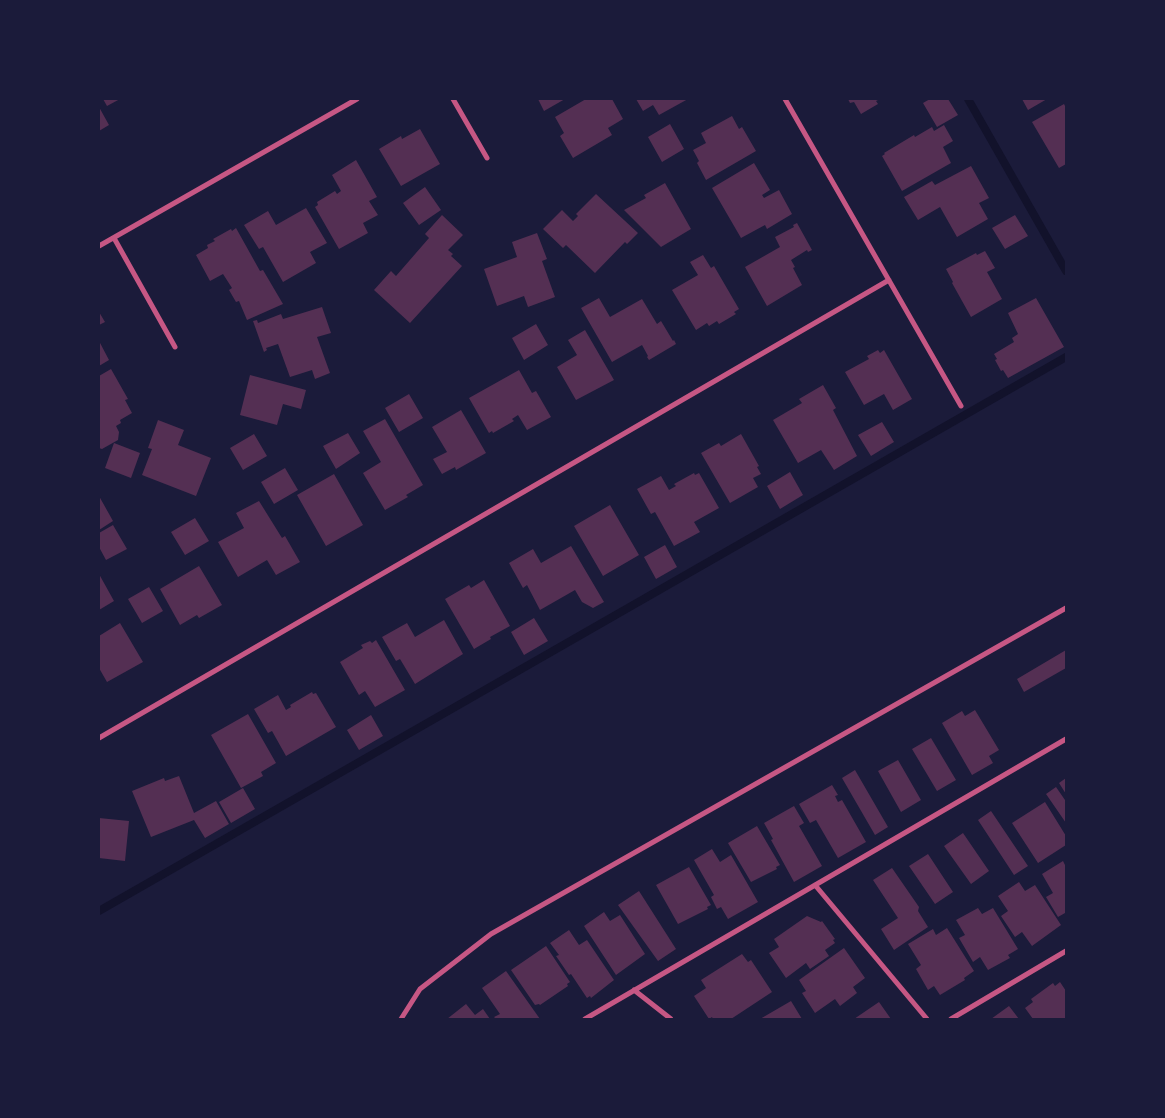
<!DOCTYPE html>
<html>
<head>
<meta charset="utf-8">
<style>
  body { margin:0 }
  #map { position:relative; width:1165px; height:1118px; overflow:hidden; background:#1b1b3a; font-family:Ubuntu,sans-serif }
  canvas { display:block }
  .frame { position:absolute; inset:0; border:100px solid #1b1b3a; pointer-events:none }
</style>
</head>
<body>
<div id="map">
<canvas width="1165" height="1118"></canvas>
<div class="frame"></div>
</div>
<script>
const ctx = document.querySelector('canvas').getContext('2d');
ctx.lineJoin = 'round';
function shape(rows) {
  const path = new Path2D();
  for (const r of rows) {
    path.moveTo(r[0], r[1]);
    for (let i = 2; i < r.length; i += 2) path.lineTo(r[i], r[i + 1]);
  }
  return path;
}
function stroke(path, color, width, dash) {
  ctx.strokeStyle = color;
  ctx.lineWidth = width;
  ctx.lineCap = dash ? 'butt' : 'round';
  ctx.setLineDash(dash || []);
  ctx.stroke(path);
}
function paint(path, color) {
  ctx.fillStyle = color;
  ctx.fill(path, 'evenodd');
}
const stream = shape([
  [968,99,1066,271],
  [99,911,1066,357]
]);
const building = shape([
  [103,99,120,99,107,106],
  [538,99,565,99,544,111],
  [586,99,612,99,623,119,608,128,612,135,573,158,560,136,564,133,555,117],
  [636,99,688,99,659,115,653,105,643,111],
  [848,99,880,99,876,101,878,104,861,114,854,102,850,103],
  [930,99,948,99,958,115,937,127,923,103],
  [1022,99,1047,99,1028,110],
  [1064,104,1066,108,1066,164,1059,168,1032,122],
  [99,107,109,125,99,131],
  [732,116,739,129,742,127,756,151,706,180,697,163,699,161,693,150,706,143,701,133],
  [670,124,684,149,662,162,648,137],
  [944,125,953,141,943,147,951,163,902,191,882,156,885,154,884,153,914,135,915,137,932,127,934,131],
  [420,129,440,164,401,186,379,149,401,136,402,139],
  [356,160,377,197,369,201,378,215,363,223,368,233,339,249,315,207,318,205,317,202,335,191,337,194,341,191,332,175],
  [754,163,770,190,762,195,764,198,779,190,792,214,767,229,765,225,741,238,712,188],
  [971,166,989,198,979,203,988,219,957,237,940,207,918,220,904,197,932,181,935,185],
  [665,183,691,229,661,247,624,210,646,198,644,195],
  [425,187,441,210,419,225,403,203],
  [596,194,638,233,627,244,625,242,595,273,566,245,563,248,543,229,562,210,573,221,578,216,576,214],
  [306,208,327,243,310,252,316,263,283,282,263,247,259,249,244,225,268,211,276,225],
  [442,215,463,235,448,250,453,254,451,256,462,266,410,323,374,290,391,271,396,276,429,238,425,234],
  [1015,215,1028,236,1005,249,992,228],
  [797,223,812,250,808,252,807,250,791,260,795,267,793,268,802,285,767,306,745,267,780,247,775,237,794,227,793,225],
  [236,228,260,271,263,270,283,304,247,320,239,301,236,302,229,290,232,288,223,274,210,281,196,255,208,248,207,245,215,241,213,239,231,229,232,231],
  [537,233,547,259,542,261,555,297,528,307,524,296,497,306,484,269,517,257,512,242],
  [985,251,995,268,987,272,1002,299,971,317,952,283,953,282,946,269,976,253,977,255],
  [703,255,711,268,714,266,739,309,734,312,736,314,719,324,717,321,709,326,707,323,696,330,672,290,698,275,690,262],
  [599,298,610,317,642,299,657,324,661,321,673,341,674,340,676,344,649,360,647,357,648,356,642,345,612,362,581,308],
  [1036,298,1064,347,1008,378,1003,370,1001,371,995,360,997,359,994,354,1014,342,1012,338,1018,334,1008,313],
  [322,307,331,333,317,337,330,373,315,379,312,370,290,377,278,344,266,348,267,350,264,352,253,321,257,320,258,323,281,314,283,319],
  [99,312,105,322,99,325],
  [536,324,548,345,524,360,512,338],
  [585,330,614,380,576,400,557,367,577,355,568,340],
  [99,341,109,360,99,366],
  [878,350,880,353,884,350,912,399,893,410,884,394,864,405,845,372,869,359,867,356],
  [111,369,128,399,125,400,132,413,120,420,121,423,116,426,119,432,118,440,102,449,99,448,99,376],
  [519,370,532,393,536,391,551,417,527,430,518,415,512,419,514,421,493,433,492,431,489,433,469,398],
  [250,375,306,390,301,409,283,404,277,425,240,415],
  [823,385,836,408,833,410,857,456,834,470,821,450,798,463,773,420,802,403,799,399],
  [409,394,423,418,399,432,385,408],
  [461,410,486,453,456,470,455,467,442,474,433,459,447,452,432,427],
  [385,419,423,485,406,495,408,497,385,510,363,473,381,462,363,431],
  [158,420,184,430,178,445,211,458,196,496,142,475,152,449,148,448],
  [882,422,894,442,871,456,858,435],
  [348,433,360,453,336,469,323,446],
  [254,434,267,456,243,470,230,448],
  [741,434,759,466,757,467,761,474,753,478,758,487,730,503,701,453,719,443,721,446],
  [114,443,140,453,131,478,105,468],
  [285,468,298,490,274,504,261,482],
  [790,472,803,495,780,509,767,486],
  [694,473,695,475,699,473,719,508,694,522,700,532,674,546,655,512,651,514,637,489,661,476,669,490,676,486,674,484],
  [334,474,363,525,326,546,297,495],
  [99,496,113,521,99,530],
  [259,501,282,538,285,536,300,562,276,575,267,560,238,577,218,542,244,528,236,513],
  [610,505,639,555,603,576,574,526],
  [195,518,209,541,185,555,171,532],
  [113,525,127,549,106,560,99,547,99,533],
  [665,545,677,567,656,579,644,557],
  [571,546,604,602,593,608,582,602,575,590,540,610,527,585,523,588,509,563,533,549,541,563],
  [199,566,222,605,199,618,197,615,180,625,160,589],
  [99,574,114,601,99,610],
  [484,580,510,626,490,637,491,639,474,649,445,599,469,585,471,588],
  [149,587,163,611,142,623,128,599],
  [534,618,548,641,524,655,511,632],
  [444,620,463,654,415,684,400,659,396,661,382,637,407,623,415,637],
  [120,623,143,662,107,682,99,668,99,636],
  [376,640,405,690,375,707,365,691,359,695,340,662,363,648,361,645,370,641,372,643],
  [1066,650,1066,668,1024,692,1017,679],
  [312,692,313,694,316,693,336,727,286,756,272,731,268,733,254,709,278,695,286,710,291,707,290,705],
  [975,710,999,750,989,756,993,763,972,775,942,723,962,711,965,716],
  [248,714,276,763,261,772,263,776,241,788,211,735],
  [371,715,383,736,359,750,347,730],
  [931,738,956,780,937,791,912,749],
  [898,760,921,800,901,812,878,771],
  [855,770,888,827,875,835,842,778],
  [179,776,194,813,216,801,229,824,205,838,194,820,151,837,132,791,164,778,165,781],
  [1066,778,1066,794,1059,783],
  [832,785,838,795,835,796,838,802,842,800,866,842,838,858,816,820,810,823,799,804],
  [1056,787,1065,800,1066,799,1066,823,1046,794],
  [243,788,255,809,231,823,219,802],
  [1045,802,1066,836,1066,845,1038,863,1012,823],
  [794,806,804,823,799,826,822,866,794,882,771,840,773,839,764,823],
  [991,811,1028,866,1014,875,978,820],
  [99,818,129,821,125,861,99,858],
  [757,826,780,865,776,867,777,869,751,882,728,843],
  [963,833,989,871,971,884,944,846],
  [712,849,720,862,731,855,758,902,728,919,721,907,717,909,711,897,714,895,694,860],
  [928,854,953,892,935,904,909,866],
  [1063,861,1066,867,1066,915,1065,913,1058,917,1046,897,1053,893,1042,874],
  [689,867,711,905,707,907,708,909,678,924,656,885],
  [892,868,919,907,918,911,928,927,894,950,881,929,898,918,873,880],
  [1019,882,1025,891,1035,885,1061,925,1032,946,1022,932,1015,937,1001,916,1008,911,998,896],
  [639,891,676,949,658,961,618,905],
  [978,908,982,914,993,908,1018,949,1008,955,1010,958,988,970,980,957,973,962,959,938,965,935,956,920],
  [604,912,610,921,620,915,645,954,616,975,584,926],
  [807,916,821,922,822,921,835,939,833,940,835,943,825,950,829,956,810,969,806,963,786,978,769,953,779,947,774,939],
  [947,928,974,971,964,978,965,980,940,995,934,986,928,990,916,969,921,965,908,944,933,929,936,935],
  [569,930,579,945,587,940,614,980,591,998,590,996,587,998,571,974,569,975,556,956,559,955,550,943],
  [546,946,570,982,567,984,568,986,540,1005,539,1004,535,1005,511,970],
  [844,948,865,978,853,987,857,993,840,1006,835,999,815,1013,802,993,806,991,799,980],
  [742,954,748,962,751,960,772,992,731,1019,713,1019,712,1017,709,1019,694,996,706,988,701,980],
  [506,971,540,1019,496,1019,494,1017,500,1014,482,988],
  [1060,982,1066,991,1066,1019,1033,1019,1025,1008,1033,1002,1031,999,1053,983,1055,986],
  [791,1001,802,1019,760,1019],
  [879,1002,891,1019,854,1019],
  [466,1004,475,1015,483,1009,490,1019,447,1019],
  [1009,1006,1019,1019,991,1019]
]);
const minor = shape([
  [453,99,487,158],
  [785,99,961,406],
  [114,238,175,347],
  [99,246,357,99],
  [99,738,889,280],
  [815,885,927,1019],
  [634,990,671,1019],
  [401,1019,420,989,491,934,1066,608],
  [585,1019,1066,739],
  [951,1019,1066,951]
]);
stroke(stream, '#12122b', 8);
paint(building, '#542f53');
stroke(minor, '#c65784', 5);
</script>
</body>
</html>
